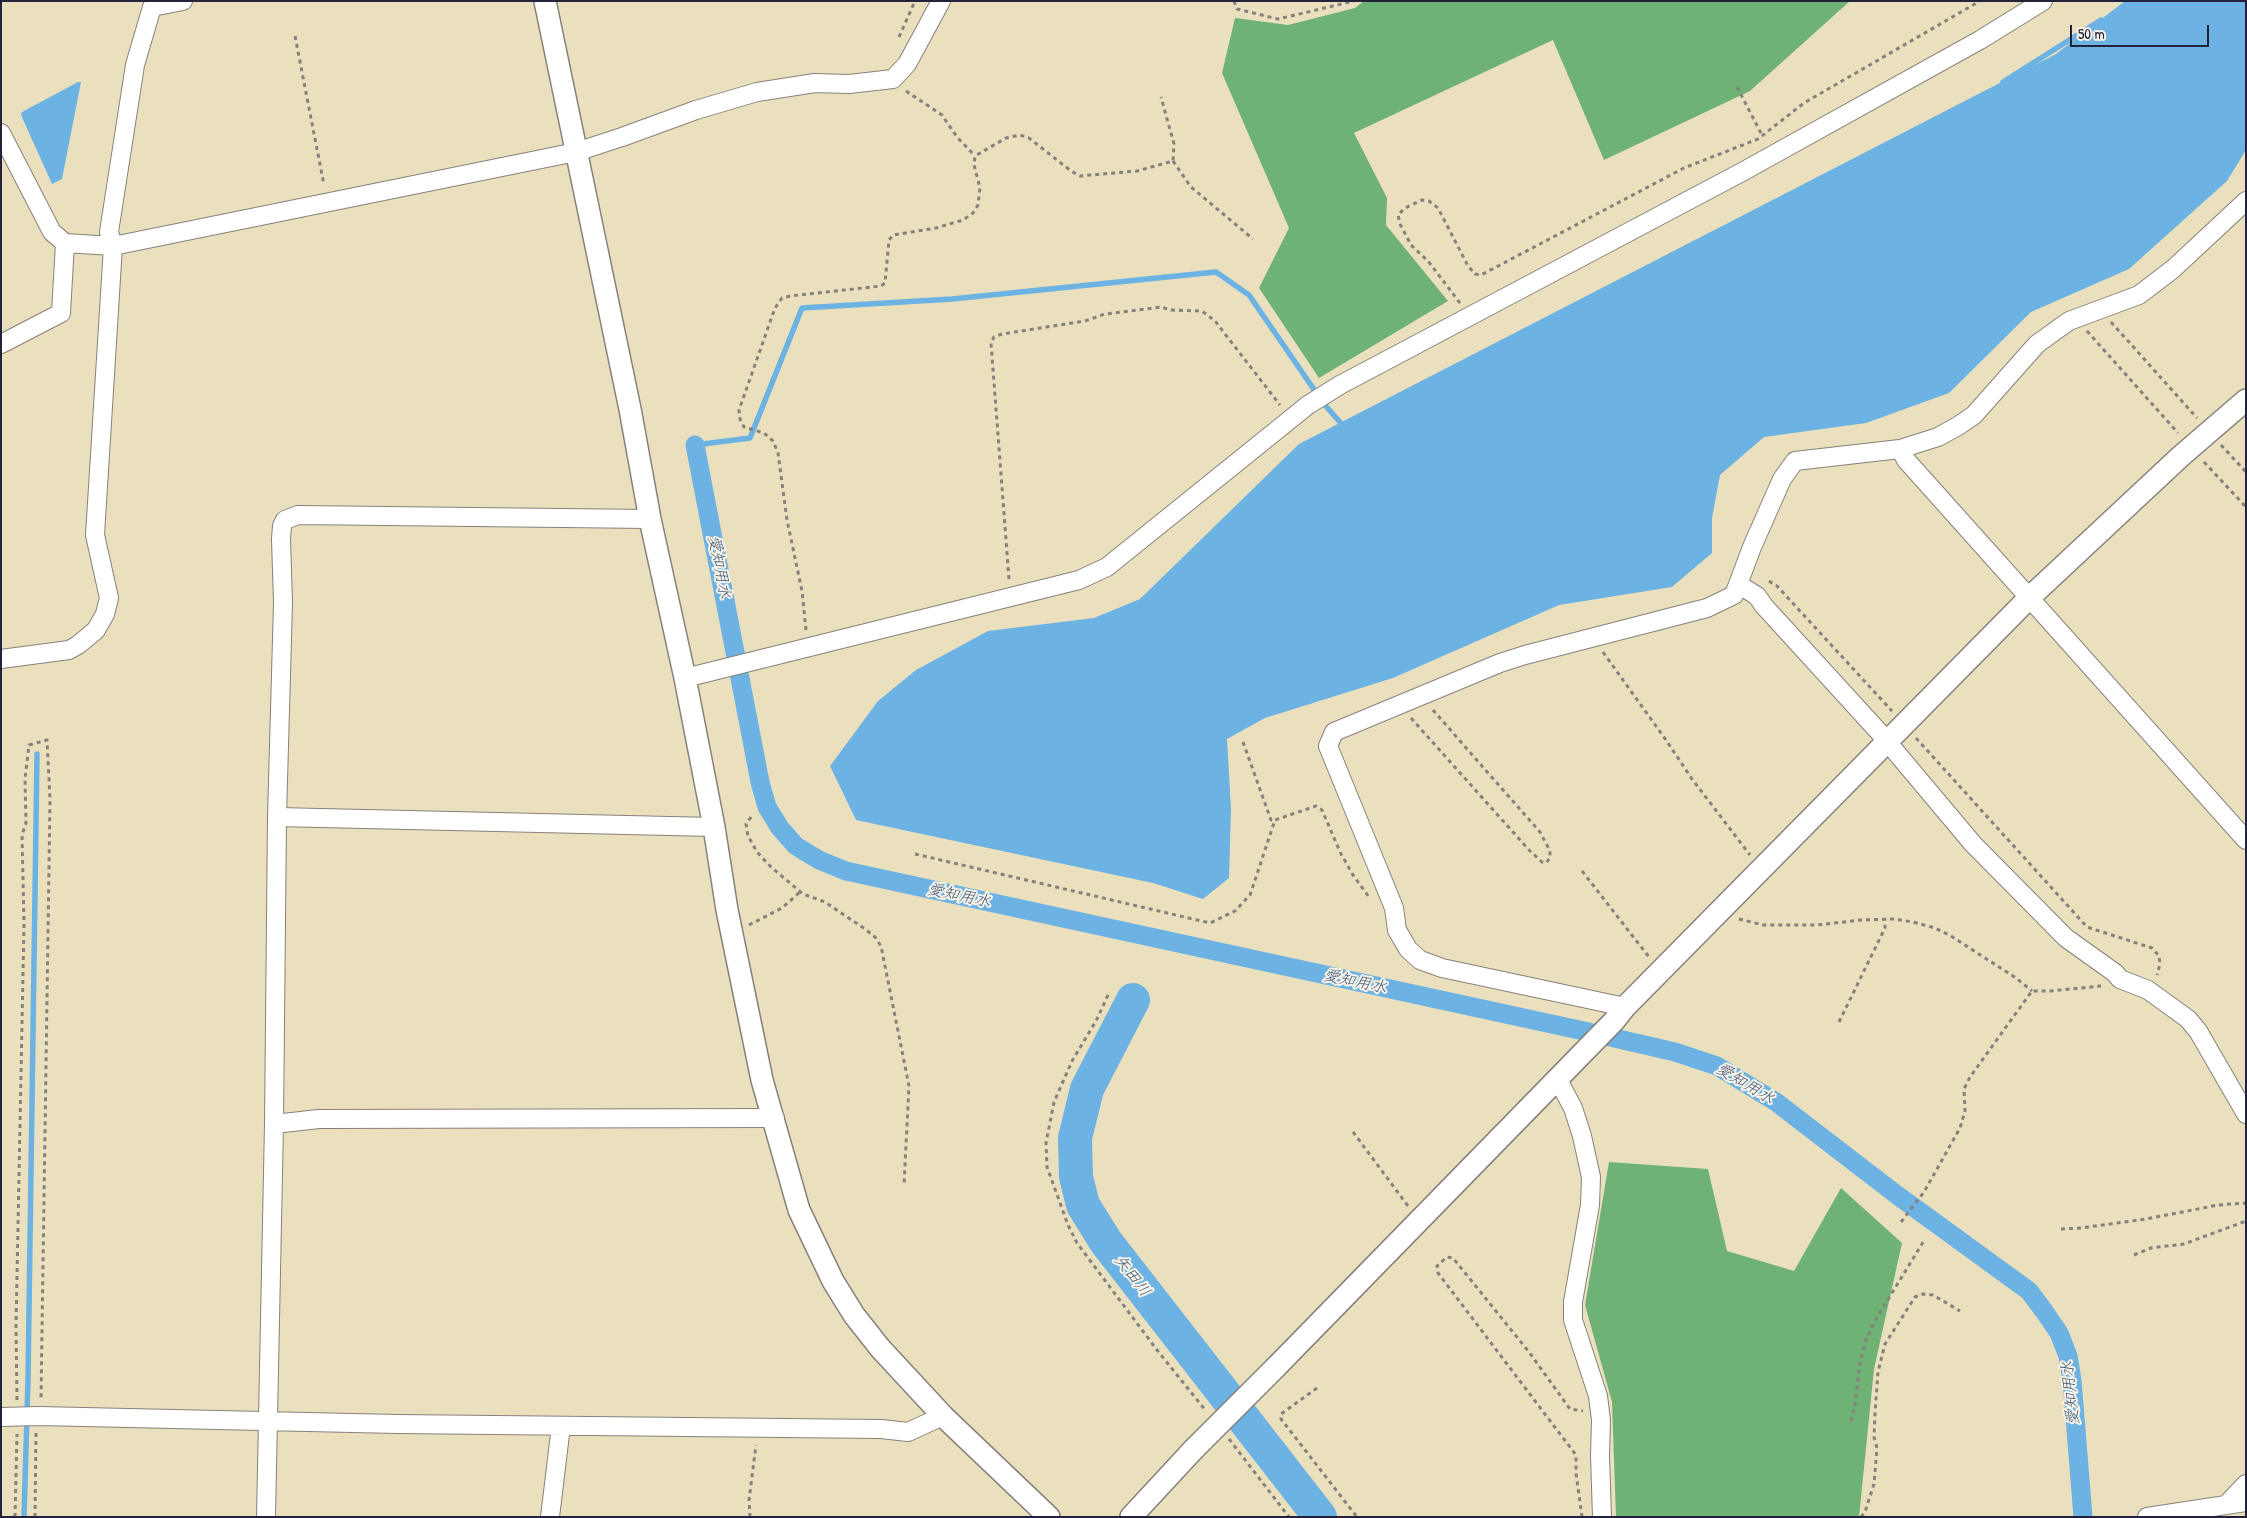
<!DOCTYPE html>
<html>
<head>
<meta charset="utf-8">
<style>
  body { margin:0 }
  #map { position:relative; width:2247px; height:1518px; overflow:hidden; background:#ebe0be; font-family:"Patrick Hand",sans-serif }
  canvas { display:block }
  .frame { position:absolute; inset:0; border:2px solid #22223b; pointer-events:none }
  .scale { position:absolute; left:2070px; top:25px; width:139px; height:22px; box-sizing:border-box; border:2px solid #22223b; border-top:0; padding-left:6px; font-size:15px; line-height:18px; white-space:nowrap; color:#22223b; -webkit-text-stroke:4px #f7f3e8; paint-order:stroke }
</style>
</head>
<body>
<div id="map">
<canvas width="2247" height="1518"></canvas>
<div class="frame"></div>
<div class="scale">50 m</div>
</div>
<script>
const ctx = document.querySelector('canvas').getContext('2d');
ctx.lineJoin = 'round';
function paint(path, color) {
  ctx.fillStyle = color;
  ctx.fill(path, 'evenodd');
}
function shape(rows) {
  const path = new Path2D();
  for (const r of rows) {
    path.moveTo(r[0], r[1]);
    for (let i = 2; i < r.length; i += 2) path.lineTo(r[i], r[i + 1]);
  }
  return path;
}
function stroke(path, color, width, dash) {
  ctx.strokeStyle = color;
  ctx.lineWidth = width;
  ctx.lineCap = dash ? 'butt' : 'round';
  ctx.setLineDash(dash || []);
  ctx.stroke(path);
}
function drawText(font, color, halo, rows, align = 'center') {
  ctx.font = font + ' "Patrick Hand","Klee One",sans-serif';
  ctx.lineWidth = 4;
  ctx.setLineDash([]);
  ctx.textBaseline = 'middle';
  ctx.strokeStyle = halo;
  ctx.fillStyle = color;
  for (const [text, x, y, turn = 0] of rows) {
    ctx.save();
    ctx.translate(x, y);
    ctx.rotate((+turn || 0) * Math.PI / 180);
    ctx.textAlign = isNaN(turn) ? turn : align;
    if (halo) ctx.strokeText(text, 0, 0);
    ctx.fillText(text, 0, 0);
    ctx.restore();
  }
}
const forest = shape([
  [1364,1,1850,1,1750,91,1604,160,1553,40,1354,133,1387,198,1386,225,1448,301,1319,378,1259,288,1289,228,1222,73,1235,18,1288,25,1355,8],
  [1609,1162,1708,1169,1727,1251,1794,1271,1841,1188,1902,1243,1874,1369,1859,1517,1616,1517,1612,1402,1585,1305]
]);
const water = shape([
  [2125,1,2246,1,2246,150,2227,181,2129,269,2031,312,1949,393,1866,423,1764,437,1720,475,1712,518,1712,553,1672,587,1559,605,1393,678,1265,718,1227,739,1231,809,1229,878,1203,899,1153,883,856,820,830,766,878,701,916,670,988,631,1094,618,1140,599,1299,444,2056,54],
  [78,82,81,82,62,179,52,184,21,115,22,112]
]);
const stream = shape([
  [2003,82,2101,20],
  [695,445,750,438,802,308,952,299,1216,272,1249,295,1324,404,1346,429],
  [24,1517,28,1380,37,754]
]);
const canal = shape([
  [695,445,760,782,767,807,780,828,796,846,819,860,846,871,1584,1031,1675,1052,1717,1066,1776,1102,1897,1195,2029,1291,2044,1311,2059,1333,2068,1356,2072,1380,2083,1517]
]);
const river = shape([
  [1133,1000,1087,1089,1075,1138,1076,1177,1083,1205,1106,1242,1320,1517]
]);
const path = shape([
  [1234,1,1237,9,1278,19,1354,1],
  [295,36,324,185],
  [899,37,915,1],
  [1737,87,1763,137],
  [906,91,942,115,957,137,975,156],
  [1173,161,1191,187,1253,239],
  [1460,303,1428,261,1411,245,1400,224,1398,215,1405,208,1422,200,1429,201,1438,208,1468,266,1475,274,1481,275,1684,168,1758,139,1804,103,1980,1],
  [2111,322,2197,418],
  [2087,331,2178,433],
  [2221,445,2246,472],
  [2204,462,2246,507],
  [1009,579,991,343,994,337,1002,334,1085,321,1105,314,1161,307,1171,310,1202,311,1215,321,1280,405],
  [1769,581,1777,586,1892,711],
  [806,630,802,591,787,520,778,453,773,441,764,433,744,427,740,419,739,410,775,308,782,298,790,296,881,286,885,283,889,240,893,235,936,228,963,220,973,213,978,205,980,188,974,165,975,156,1006,138,1020,135,1029,138,1071,171,1080,176,1137,171,1173,161,1174,144,1161,97],
  [1603,652,1666,740,1692,779,1750,855],
  [1411,718,1529,850,1542,862,1546,863,1550,858,1550,851,1540,832,1432,709],
  [1916,738,2087,927,2152,948,2159,956,2160,964,2157,975],
  [1243,742,1271,820,1274,820],
  [751,817,746,824,748,836,757,852,771,867,803,894,825,902,865,929,875,937,881,946,909,1086,904,1185],
  [915,854,1210,923,1235,911,1250,895,1275,820,1316,806,1322,810,1341,854,1353,875,1369,897],
  [1582,871,1649,957],
  [1739,919,1763,925,1817,925,1861,920,1894,919,1913,922,1935,928,1951,936,2016,978,2032,991],
  [749,925,782,908,800,892],
  [1108,995,1096,1021,1072,1061,1054,1102,1046,1143,1047,1167,1068,1225,1077,1243,1157,1350,1206,1411],
  [1839,1022,1885,928,1885,919],
  [1353,1132,1408,1206],
  [1901,1222,1924,1192,1960,1128,1965,1111,1964,1089,1970,1077,2032,991,2050,991,2101,986],
  [2061,1229,2081,1228,2146,1219,2218,1205,2246,1203],
  [2134,1255,2151,1248,2184,1244,2246,1221],
  [1317,1388,1281,1414,1281,1419,1357,1517],
  [17,1400,16,1327,24,923,22,835,26,823,25,779,29,745,47,740,50,799,41,1399],
  [1851,1421,1855,1404,1860,1362,1866,1340,1873,1324,1925,1239],
  [1229,1439,1289,1517],
  [15,1517,17,1434],
  [35,1517,36,1432],
  [750,1517,749,1500,756,1445],
  [1582,1517,1576,1473,1576,1455,1438,1273,1437,1266,1447,1257,1453,1258,1529,1352,1570,1409,1583,1411],
  [1861,1517,1865,1512,1874,1484,1877,1448,1874,1437,1875,1413,1878,1372,1885,1344,1915,1297,1923,1294,1933,1295,1960,1311]
]);
const minor = shape([
  [1,133,52,232,65,243,113,246,576,152,622,137,696,110,757,92,815,83,849,84,893,79,907,64,941,1],
  [1,344,61,313,65,243],
  [1900,449,1906,460,2246,840],
  [1738,584,1757,596,1764,606,1879,732,1973,844,2066,938,2115,973,2120,979,2148,990,2188,1019,2198,1031,2246,1114],
  [1,659,69,650,78,645,96,630,105,614,109,598,95,535,113,246,109,232,135,65,152,7,183,1],
  [685,678,1079,580,1107,567,1308,405,1340,385,1742,172,1980,40,2043,1],
  [277,817,714,827],
  [1625,1007,1442,968,1420,960,1408,949,1397,930,1394,908,1328,746,1334,732,1500,663,1525,655,1707,608,1734,595,1752,547,1782,479,1795,461,1900,449,1938,437,1958,426,1974,415,2037,344,2069,321,2139,295,2173,269,2246,201],
  [1557,1078,1573,1108,1582,1136,1591,1177,1590,1205,1573,1302,1573,1320,1598,1396,1601,1420,1600,1456,1602,1517],
  [274,1124,319,1119,775,1118],
  [1,1417,39,1416,397,1424,881,1429,908,1432,943,1416],
  [2228,1503,2246,1484],
  [266,1517,274,1124,277,817,283,603,281,539,282,526,285,520,298,515,650,519],
  [550,1517,561,1426],
  [2147,1517,2246,1502]
]);
const tertiary = shape([
  [545,1,630,409,650,519,685,678,714,827,727,910,762,1080,799,1210,833,1281,854,1315,880,1348,943,1416,1049,1517],
  [1277,1366,1614,1021,1625,1007,2029,598,2181,456,2246,400],
  [1131,1517,1193,1450]
]);
const tertiaryBridge = shape([
  [1193,1450,1277,1366]
]);
const waterNames = [
  ["愛知用水",719,567,79],
  ["愛知用水",959,896,12],
  ["愛知用水",1355,982,12],
  ["愛知用水",1745,1084,31],
  ["矢田川",1132,1276,52],
  ["愛知用水",2071,1393,-96]
];
paint(forest, '#6fb276');
paint(water, '#6cb3e3');
stroke(stream, '#6cb3e3', 5.5);
stroke(canal, '#6cb3e3', 19);
stroke(river, '#6cb3e3', 34);
stroke(minor, '#86817c', 20);
stroke(tertiary, '#86817c', 24);
stroke(path, '#86817c', 3, [4, 4]);
stroke(minor, '#fff', 18);
stroke(tertiary, '#fff', 21);
stroke(tertiaryBridge, '#86817c', 24, []);
stroke(tertiaryBridge, '#fff', 21);
drawText('italic 16px', '#3c5576', '#f7f3e8', waterNames);
</script>
</body>
</html>
